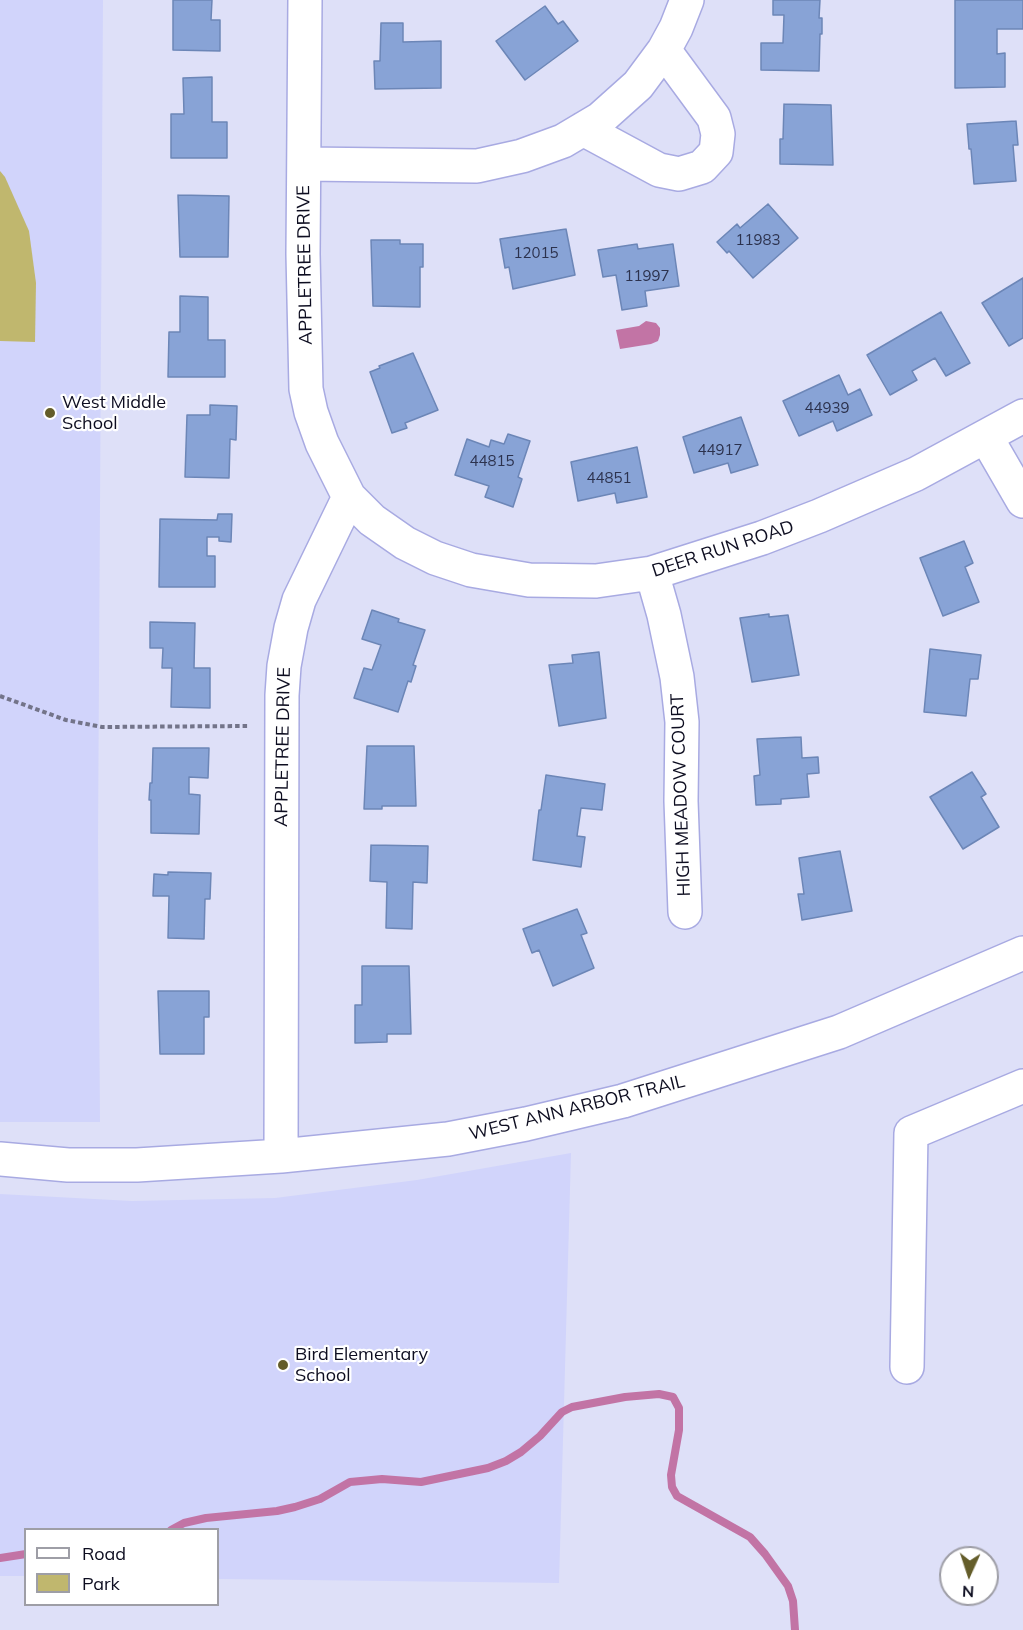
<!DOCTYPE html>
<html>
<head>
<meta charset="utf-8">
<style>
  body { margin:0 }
  #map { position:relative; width:1023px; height:1630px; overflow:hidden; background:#dee0f8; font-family:Mulish,sans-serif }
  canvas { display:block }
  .legend { position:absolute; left:24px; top:1528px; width:195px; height:78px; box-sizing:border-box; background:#fff; border:2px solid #9e9ea6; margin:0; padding:8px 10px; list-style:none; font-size:18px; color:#0d0d20 }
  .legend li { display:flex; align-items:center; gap:12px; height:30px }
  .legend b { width:30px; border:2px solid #9e9ea6 }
  .north { position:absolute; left:939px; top:1546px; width:60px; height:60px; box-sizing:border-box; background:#fff; border:2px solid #9e9ea6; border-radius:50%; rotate:183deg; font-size:16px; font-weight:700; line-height:24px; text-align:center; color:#0d0d20 }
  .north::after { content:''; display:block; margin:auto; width:21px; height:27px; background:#645d2a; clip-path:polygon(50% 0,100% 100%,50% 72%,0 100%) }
</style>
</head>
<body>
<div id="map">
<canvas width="1023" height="1630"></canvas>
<ul class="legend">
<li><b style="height:8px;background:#fff"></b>Road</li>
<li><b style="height:16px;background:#c0b76e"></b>Park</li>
</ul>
<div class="north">N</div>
</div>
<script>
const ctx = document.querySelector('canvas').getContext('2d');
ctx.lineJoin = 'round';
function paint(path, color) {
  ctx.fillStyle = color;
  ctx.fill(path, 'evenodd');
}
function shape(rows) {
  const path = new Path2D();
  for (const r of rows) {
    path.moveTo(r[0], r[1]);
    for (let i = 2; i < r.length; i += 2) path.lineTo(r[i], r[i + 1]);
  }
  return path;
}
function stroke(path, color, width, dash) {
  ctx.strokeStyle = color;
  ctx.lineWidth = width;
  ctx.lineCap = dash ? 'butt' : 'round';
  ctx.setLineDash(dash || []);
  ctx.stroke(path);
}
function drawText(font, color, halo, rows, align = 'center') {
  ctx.font = font + ' Mulish,sans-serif';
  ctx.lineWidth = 4.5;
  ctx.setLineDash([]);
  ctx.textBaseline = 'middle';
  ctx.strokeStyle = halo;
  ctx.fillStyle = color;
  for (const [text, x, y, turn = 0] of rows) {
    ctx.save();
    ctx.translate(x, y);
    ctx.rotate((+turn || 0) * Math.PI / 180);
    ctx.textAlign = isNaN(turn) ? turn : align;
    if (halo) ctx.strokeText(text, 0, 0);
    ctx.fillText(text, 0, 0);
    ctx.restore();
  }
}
const built = shape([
  [0,0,103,0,98,841,100,1122,0,1122],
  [571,1153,559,1583,218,1579,218,1530,26,1530,25,1576,0,1576,0,1194,132,1201,275,1198,417,1180]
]);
const green = shape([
  [0,171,5,177,29,231,36,283,35,342,0,341]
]);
const water = shape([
  [646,321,656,323,660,328,660,335,658,341,651,344,620,349,616,330,639,326]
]);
const stream = shape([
  [171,1530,184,1523,206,1518,277,1511,295,1507,320,1499,350,1482,382,1479,421,1482,488,1468,506,1461,521,1452,540,1436,562,1412,572,1407,625,1397,659,1394,673,1397,679,1408,679,1430,671,1475,672,1487,677,1496,750,1537,765,1554,788,1586,793,1601,795,1630],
  [0,1558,26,1554]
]);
const building = shape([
  [173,0,212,0,211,20,220,20,220,51,173,50,173,0],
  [773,0,820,0,819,18,822,18,822,34,820,34,819,71,761,70,761,43,783,43,784,15,773,15,773,0],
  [955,0,1023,0,1023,29,997,29,997,54,1005,53,1005,87,955,88,955,0],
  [545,6,558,24,563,21,578,41,525,80,496,41,545,6],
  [381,23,403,23,403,42,441,41,441,88,375,89,374,61,380,61,381,23],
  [212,77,212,122,227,122,227,158,171,158,171,114,184,114,183,78,212,77],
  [784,104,831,105,833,165,780,164,780,139,783,139,784,104],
  [1016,121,1018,145,1013,145,1016,181,974,184,971,149,969,149,967,124,1016,121],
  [178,195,229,196,228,257,180,257,178,195],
  [768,204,798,238,753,278,729,251,727,253,717,242,737,224,740,228,768,204],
  [566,229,575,275,513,289,509,267,505,268,500,239,566,229],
  [371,240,400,240,400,244,423,244,423,267,420,267,420,307,373,306,371,240],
  [637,244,638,249,673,244,679,286,645,291,647,306,622,310,616,275,603,277,598,250,637,244],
  [1023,278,1023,338,1009,346,982,303,1023,278],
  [180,296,208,297,208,340,225,340,225,377,168,377,169,332,180,332,180,296],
  [941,312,970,363,946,376,935,358,912,371,917,380,890,395,867,355,941,312],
  [413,353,438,410,405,423,407,428,392,433,370,372,380,368,379,366,413,353],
  [839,375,848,395,860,389,872,415,837,431,833,421,799,436,783,401,839,375],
  [210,405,237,406,236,440,230,439,229,478,185,477,187,415,210,415,210,405],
  [741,417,758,465,731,473,728,463,694,473,683,437,741,417],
  [508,434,530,441,518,477,522,479,513,507,485,497,489,486,455,475,467,439,489,447,491,440,504,444,508,434],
  [637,447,647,497,617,503,615,493,578,501,571,462,637,447],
  [218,514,232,514,231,542,219,541,219,537,207,537,207,556,215,556,215,587,159,587,160,519,217,520,218,514],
  [964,541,973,563,965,567,979,602,943,616,920,558,964,541],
  [372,610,399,619,398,622,425,630,413,665,416,666,411,682,408,681,398,712,354,698,364,668,372,670,381,645,362,639,372,610],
  [769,614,769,617,788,615,799,675,752,682,740,618,769,614],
  [150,622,195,623,194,668,210,668,210,708,171,707,172,668,162,668,163,648,150,648,150,622],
  [930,649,981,655,978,679,970,679,966,716,924,712,930,649],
  [599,652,606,718,559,726,549,665,573,663,572,655,599,652],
  [801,737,802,758,818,757,819,773,807,774,809,797,781,799,781,804,756,805,754,776,760,775,757,739,801,737],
  [367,746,414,746,416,806,382,806,382,809,364,809,367,746],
  [153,748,209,748,208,778,189,777,189,794,200,795,199,834,151,833,151,800,149,800,150,783,152,783,153,748],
  [972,772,986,794,981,797,999,827,963,849,930,797,972,772],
  [546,775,605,784,602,810,581,808,577,836,585,837,581,867,533,860,539,810,541,810,546,775],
  [371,845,428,846,427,883,413,882,412,929,386,928,387,882,370,881,371,845],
  [840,851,852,911,802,920,798,894,804,894,799,858,840,851],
  [168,872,211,873,210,899,205,899,204,939,168,938,169,896,153,896,154,874,168,875,168,872],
  [577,909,587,933,581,935,594,968,553,986,539,950,532,953,523,929,577,909],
  [362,966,409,966,411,1034,387,1034,387,1042,355,1043,355,1005,362,1005,362,966],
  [158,991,209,991,209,1017,204,1017,204,1054,160,1054,158,991]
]);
const path = shape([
  [0,696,66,720,102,727,248,726]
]);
const minor = shape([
  [305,0,303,254,306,389,311,412,322,443,349,497,372,520,405,543,435,558,471,570,529,580,596,581,652,573,762,538,819,516,916,474,1023,416],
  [583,129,659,170,679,174,702,167,716,152,718,134,714,118,664,50],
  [304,164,477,166,522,156,563,141,600,119,638,85,664,50,676,28,687,0],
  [986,437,1023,501],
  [652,573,664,615,677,677,682,722,681,801,685,912],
  [281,1156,282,695,284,666,291,628,299,600,349,497],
  [0,1159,68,1165,137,1165,281,1156,448,1139,526,1124,623,1101,839,1032,1023,953],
  [907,1367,911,1133,1023,1086]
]);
const markers = [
  [50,413,6,"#645d2a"],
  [283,1365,6,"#645d2a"]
];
const numberNames = [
  ["11983",758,240],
  ["12015",536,253],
  ["11997",647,276],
  ["44939",827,408],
  ["44917",720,450],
  ["44815",492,461],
  ["44851",609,478]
];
const streetNames = [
  ["APPLETREE DRIVE",305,265,-91],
  ["DEER RUN ROAD",723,549,-18],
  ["APPLETREE DRIVE",283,747,-89],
  ["HIGH MEADOW COURT",681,795,-92],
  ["WEST ANN ARBOR TRAIL",577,1108,-14]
];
const poiNames = [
  ["West Middle",62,403],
  ["School",62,424],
  ["Bird Elementary",295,1355],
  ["School",295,1376]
];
paint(built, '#d1d4fb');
paint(green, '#c0b76e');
paint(water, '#c274a5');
stroke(stream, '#c274a5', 8);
paint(building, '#88a3d6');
stroke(building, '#6c86b7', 1.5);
stroke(minor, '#a8aae2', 36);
stroke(path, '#737489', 4, [4.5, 3]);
stroke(minor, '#fff', 33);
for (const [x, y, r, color] of markers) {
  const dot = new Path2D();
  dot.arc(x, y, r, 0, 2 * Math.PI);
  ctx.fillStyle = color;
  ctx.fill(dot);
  stroke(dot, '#fff', 2);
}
drawText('15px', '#2c324e', null, numberNames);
drawText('18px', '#0d0d20', '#fff', streetNames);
drawText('18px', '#0d0d20', '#fff', poiNames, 'left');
</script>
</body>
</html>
